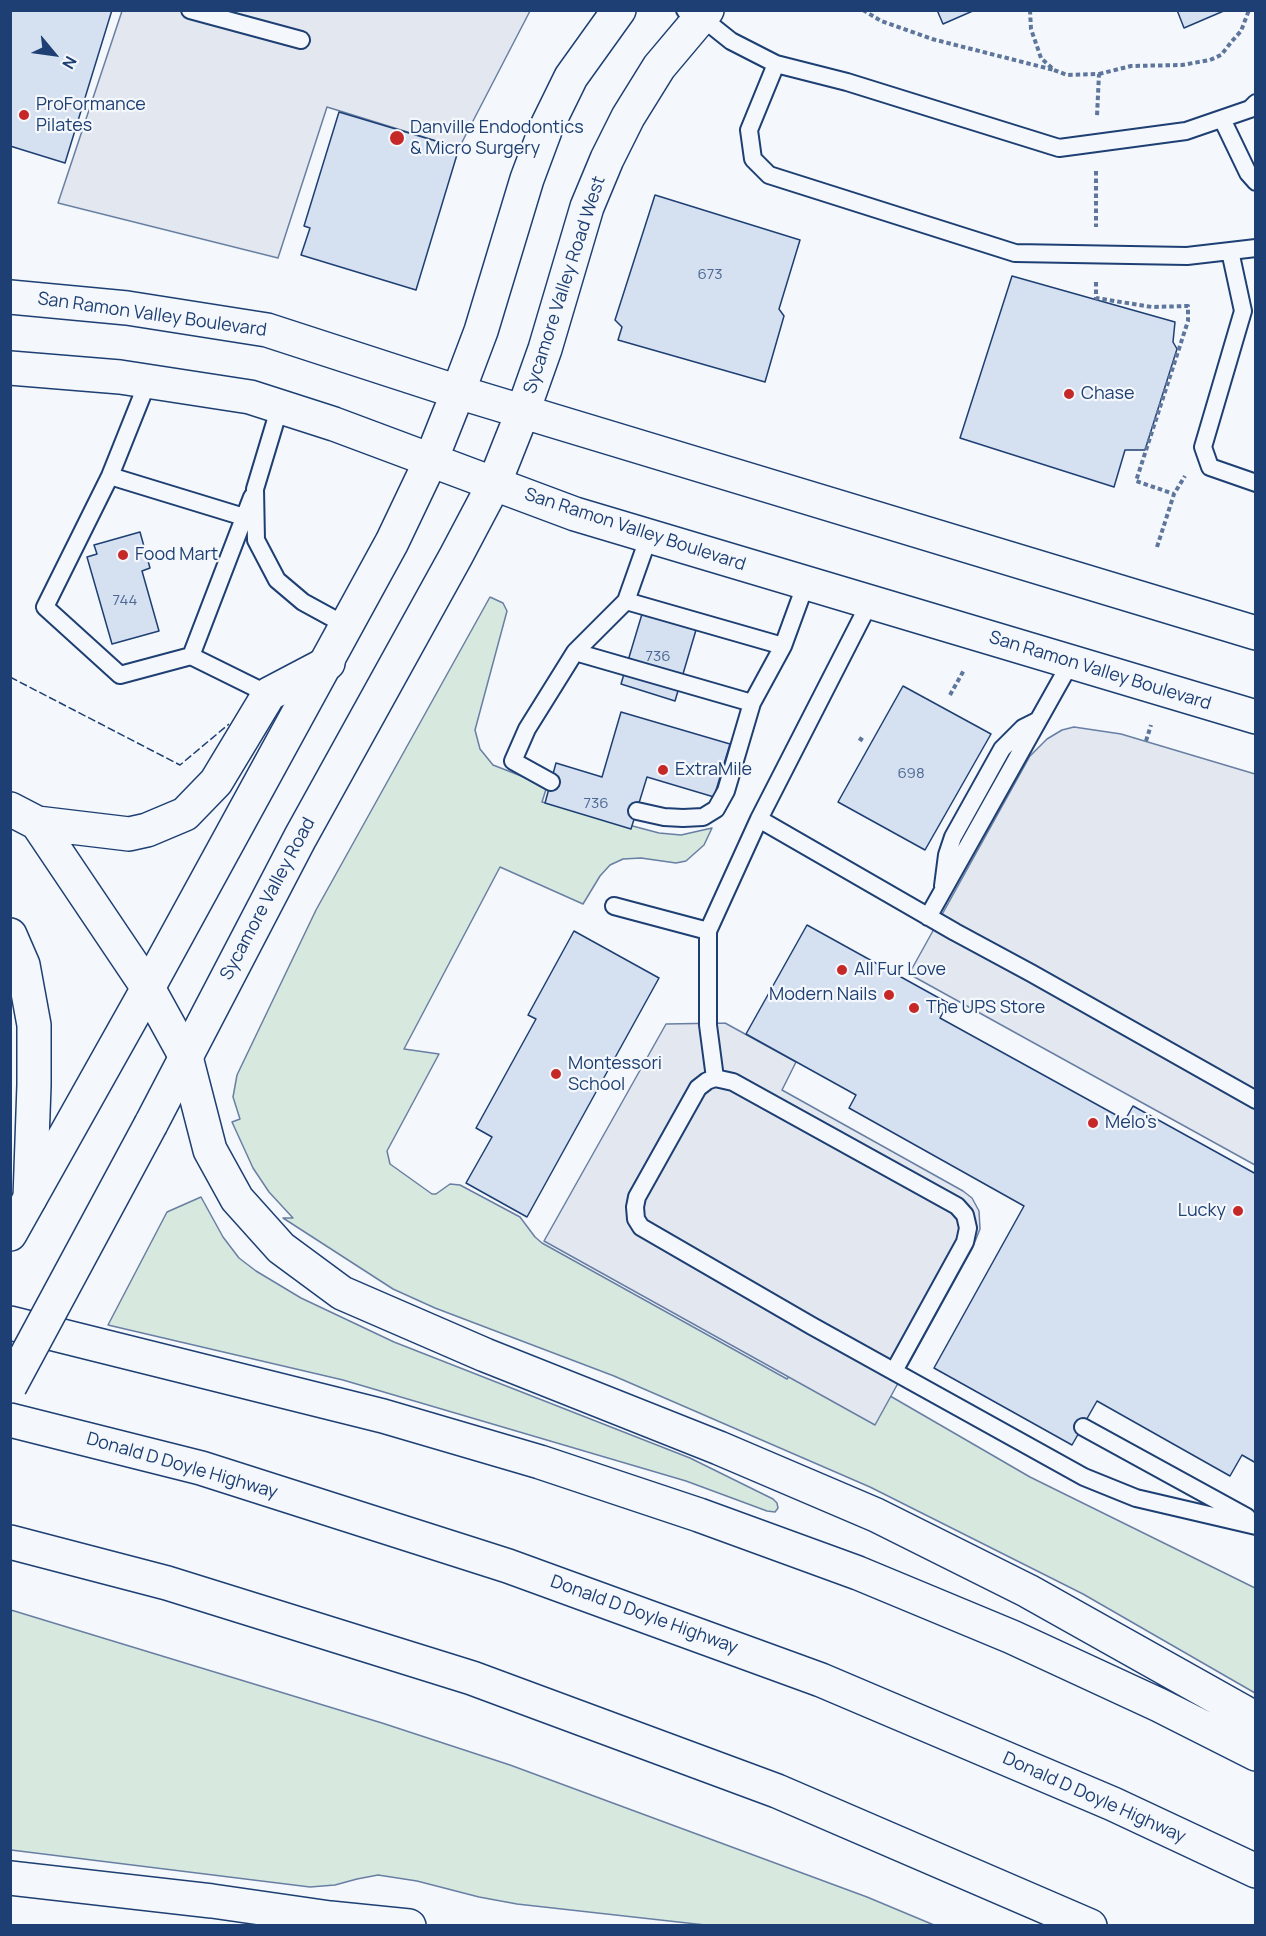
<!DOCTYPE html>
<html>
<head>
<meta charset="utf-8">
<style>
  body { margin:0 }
  #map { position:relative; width:1266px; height:1936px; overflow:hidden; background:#f4f7fb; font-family:Manrope,sans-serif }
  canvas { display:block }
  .frame { position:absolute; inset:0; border:12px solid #1d3f73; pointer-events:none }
  .north { position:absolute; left:24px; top:24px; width:60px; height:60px; -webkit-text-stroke:4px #f4f7fb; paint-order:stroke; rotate:119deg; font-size:16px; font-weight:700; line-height:24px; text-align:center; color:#1d3f73 }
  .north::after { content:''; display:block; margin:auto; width:21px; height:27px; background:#1d3f73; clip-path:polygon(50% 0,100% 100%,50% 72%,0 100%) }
</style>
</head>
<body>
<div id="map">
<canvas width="1266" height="1936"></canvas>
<div class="frame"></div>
<div class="north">N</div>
</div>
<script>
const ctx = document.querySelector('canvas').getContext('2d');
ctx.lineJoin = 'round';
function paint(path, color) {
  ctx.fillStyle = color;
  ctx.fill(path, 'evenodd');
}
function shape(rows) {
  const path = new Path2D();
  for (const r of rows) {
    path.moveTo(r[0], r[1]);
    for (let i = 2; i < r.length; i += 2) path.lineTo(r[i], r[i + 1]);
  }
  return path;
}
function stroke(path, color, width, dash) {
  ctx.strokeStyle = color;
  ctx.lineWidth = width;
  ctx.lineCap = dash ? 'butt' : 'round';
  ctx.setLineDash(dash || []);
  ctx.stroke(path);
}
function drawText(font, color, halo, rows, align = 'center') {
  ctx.font = font + ' Manrope,sans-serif';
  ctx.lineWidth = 4.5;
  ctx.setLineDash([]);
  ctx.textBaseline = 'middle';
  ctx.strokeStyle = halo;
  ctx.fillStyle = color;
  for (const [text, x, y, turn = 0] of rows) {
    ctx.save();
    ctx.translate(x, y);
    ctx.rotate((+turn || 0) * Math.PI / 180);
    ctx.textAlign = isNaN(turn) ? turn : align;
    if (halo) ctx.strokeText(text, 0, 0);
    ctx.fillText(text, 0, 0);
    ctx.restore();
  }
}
const green = shape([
  [490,597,503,603,507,611,475,730,480,749,493,765,547,786,542,802,659,833,681,835,712,828,704,845,686,861,676,863,641,858,623,859,610,865,600,876,583,904,500,867,404,1049,439,1054,387,1151,390,1164,432,1194,436,1194,450,1184,460,1185,520,1217,535,1237,542,1243,787,1379,804,1355,866,1382,1030,1477,1255,1588,1255,1693,1083,1594,870,1487,614,1376,435,1308,393,1289,283,1218,293,1218,269,1192,253,1168,232,1122,240,1119,233,1097,237,1075,316,910,490,597],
  [201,1197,223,1237,239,1258,256,1271,301,1298,394,1342,690,1458,773,1499,777,1503,778,1508,775,1512,767,1511,686,1481,343,1380,108,1325,167,1212,201,1197],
  [11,1610,382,1723,510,1765,867,1897,934,1925,705,1925,517,1904,479,1897,417,1881,378,1875,357,1879,335,1885,310,1887,11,1850,11,1610]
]);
const parking = shape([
  [122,11,530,11,459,148,327,107,278,258,58,203,122,11],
  [1074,727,1121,734,1255,774,1255,1165,909,974,1030,756,1047,739,1062,730,1074,727],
  [725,1023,796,1062,782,1090,963,1191,972,1198,979,1211,980,1229,972,1249,875,1425,544,1241,666,1024,725,1023]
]);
const building = shape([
  [10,10,112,10,65,163,10,146,10,10],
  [937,10,975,10,943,24,937,10],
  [1177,10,1226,10,1184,28,1177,10],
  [339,112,459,148,416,290,301,255,310,228,304,226,339,112],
  [655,195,800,240,779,309,784,316,765,382,618,340,622,327,615,320,655,195],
  [1012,276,1175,322,1173,342,1177,349,1145,450,1125,450,1114,487,960,438,1012,276],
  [140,532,150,568,142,571,159,631,112,644,87,557,97,554,94,545,140,532],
  [642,614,696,630,675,701,621,684,642,614],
  [903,686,991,734,925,850,838,802,903,686],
  [621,712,730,744,714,797,647,777,631,829,545,803,556,763,602,777,621,712],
  [807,925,948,1003,940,1018,1125,1120,1133,1106,1256,1174,1256,1463,1242,1455,1230,1476,1097,1401,1072,1445,934,1368,1024,1206,849,1108,856,1095,746,1034,807,925],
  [574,931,659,978,527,1217,466,1183,492,1137,476,1128,536,1019,528,1015,574,931]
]);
const path = shape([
  [863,10,881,21,932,39,1054,70],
  [1030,10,1031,29,1041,58,1054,70,1067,75,1099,74,1097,116],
  [1099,74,1131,66,1182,65,1210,60,1221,55,1233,40,1241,31,1249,10],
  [1096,171,1096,227],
  [1096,282,1096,298,1152,307,1188,306,1188,321,1136,481,1174,494],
  [1157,547,1174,494,1185,476],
  [950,695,964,670],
  [859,738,865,742],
  [1146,741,1151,725]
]);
const service = shape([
  [190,10,301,40],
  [685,10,701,17,731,41,776,64,847,82,1059,148,1186,131,1250,109,1256,103],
  [776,64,749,130,753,159,769,175,1015,253,1187,256,1256,248],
  [1222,119,1248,173,1256,182],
  [1230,251,1243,311,1203,447,1210,467,1256,483],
  [148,381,110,476,45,607,120,675,191,656,274,697],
  [280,406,255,489,256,540,277,580,303,602,347,626],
  [110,476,244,517],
  [649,536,626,601,575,652,752,703],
  [626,601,783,646,806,583],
  [191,656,252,497],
  [551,782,513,761,527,729,575,652],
  [637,811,664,817,683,818,703,817,716,809,726,791,752,703,783,646],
  [759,819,955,932,1031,973,1256,1100],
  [943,886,947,855,953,837,1002,749,1023,728,1037,721],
  [614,906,708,931],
  [928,917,1071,662],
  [715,1078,708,1025,708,931,759,819,870,602],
  [894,1371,965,1242,968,1228,965,1215,957,1206,733,1082,715,1078,707,1081,698,1088,637,1197,635,1207,636,1219,641,1227,812,1326,1084,1477,1136,1498,1256,1526],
  [1083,1427,1247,1517]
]);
const minor = shape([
  [458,392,481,331,527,179,546,128,571,77,619,10],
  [523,411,545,349,587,207,607,159,628,117,659,67,707,10]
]);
const secondary = shape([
  [10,297,127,308,267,330,458,392,1256,633],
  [10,368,120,377,250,397,334,424,575,514,1256,717],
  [151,1124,300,838,456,556,494,484,523,411],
  [10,1234,148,988,392,542,431,460,458,392]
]);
const motorway = shape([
  [10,809,37,823,129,834,147,830,185,814,216,782,269,694,328,663],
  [37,823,148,988,186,1057,210,1150,237,1199,281,1248,342,1293,485,1355,719,1448,876,1515,1028,1591,1256,1719],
  [10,935,23,965,34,1025,34,1085,30,1198],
  [10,1323,383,1416,540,1462,699,1515,858,1573,1012,1637,1159,1705,1256,1754],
  [10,1420,201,1468,508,1566,821,1680,1113,1804,1256,1871],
  [10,1542,167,1583,472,1678,777,1791,1090,1926],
  [10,1878,212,1901,330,1918,409,1926]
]);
const secondaryBridge = shape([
  [10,1386,151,1124]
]);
const fence = shape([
  [10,677,180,765,229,724]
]);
const markers = [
  [24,115,6,"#c62828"],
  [397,138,8,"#c62828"],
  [1069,394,6,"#c62828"],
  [123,555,6,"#c62828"],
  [663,770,6,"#c62828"],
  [842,970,6,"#c62828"],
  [889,995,6,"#c62828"],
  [914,1008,6,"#c62828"],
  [556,1074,6,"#c62828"],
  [1093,1123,6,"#c62828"],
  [1238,1211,6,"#c62828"]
];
const numberNames = [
  ["673",710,275],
  ["744",125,601],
  ["736",658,657],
  ["698",911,774],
  ["736",596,804]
];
const poiNames = [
  ["ProFormance",36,105],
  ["Pilates",36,126],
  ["Danville Endodontics",410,128],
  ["& Micro Surgery",410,149],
  ["Chase",1081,394],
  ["Food Mart",135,555],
  ["ExtraMile",675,770],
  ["All Fur Love",854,970],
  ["Modern Nails",877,995,"right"],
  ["The UPS Store",926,1008],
  ["Montessori",568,1064],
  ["School",568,1085],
  ["Melo's",1105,1123],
  ["Lucky",1226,1211,"right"]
];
const streetNames = [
  ["Sycamore Valley Road West",565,285,-72],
  ["San Ramon Valley Boulevard",152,315,8],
  ["San Ramon Valley Boulevard",635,530,18],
  ["San Ramon Valley Boulevard",1100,671,17],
  ["Sycamore Valley Road",268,899,-62],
  ["Donald D Doyle Highway",182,1466,16],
  ["Donald D Doyle Highway",644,1615,20],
  ["Donald D Doyle Highway",1094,1798,24]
];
paint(green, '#d7e8df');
stroke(green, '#687fa3', 1.5);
paint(parking, '#e3e8f0');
stroke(parking, '#687fa3', 1.5);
paint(building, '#d5e0f0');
stroke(building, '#1d3f73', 1.5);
stroke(service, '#1d3f73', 20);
stroke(minor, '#1d3f73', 36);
stroke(secondary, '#1d3f73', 36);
stroke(motorway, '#1d3f73', 36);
stroke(path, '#5e769c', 4, [4.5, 3]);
stroke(service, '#f4f7fb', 16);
stroke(minor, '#f4f7fb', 33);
stroke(secondary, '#f4f7fb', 33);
stroke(motorway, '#f4f7fb', 33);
stroke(secondaryBridge, '#1d3f73', 36, []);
stroke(secondaryBridge, '#f4f7fb', 33);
stroke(fence, '#1d3f73', 1.5, [8, 3]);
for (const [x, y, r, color] of markers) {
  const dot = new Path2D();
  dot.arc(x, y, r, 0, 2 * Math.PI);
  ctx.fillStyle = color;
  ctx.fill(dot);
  stroke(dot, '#f4f7fb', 2);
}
drawText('15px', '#4b6792', null, numberNames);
drawText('18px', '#1d3f73', '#f4f7fb', poiNames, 'left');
drawText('18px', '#1d3f73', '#f4f7fb', streetNames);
</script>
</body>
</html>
